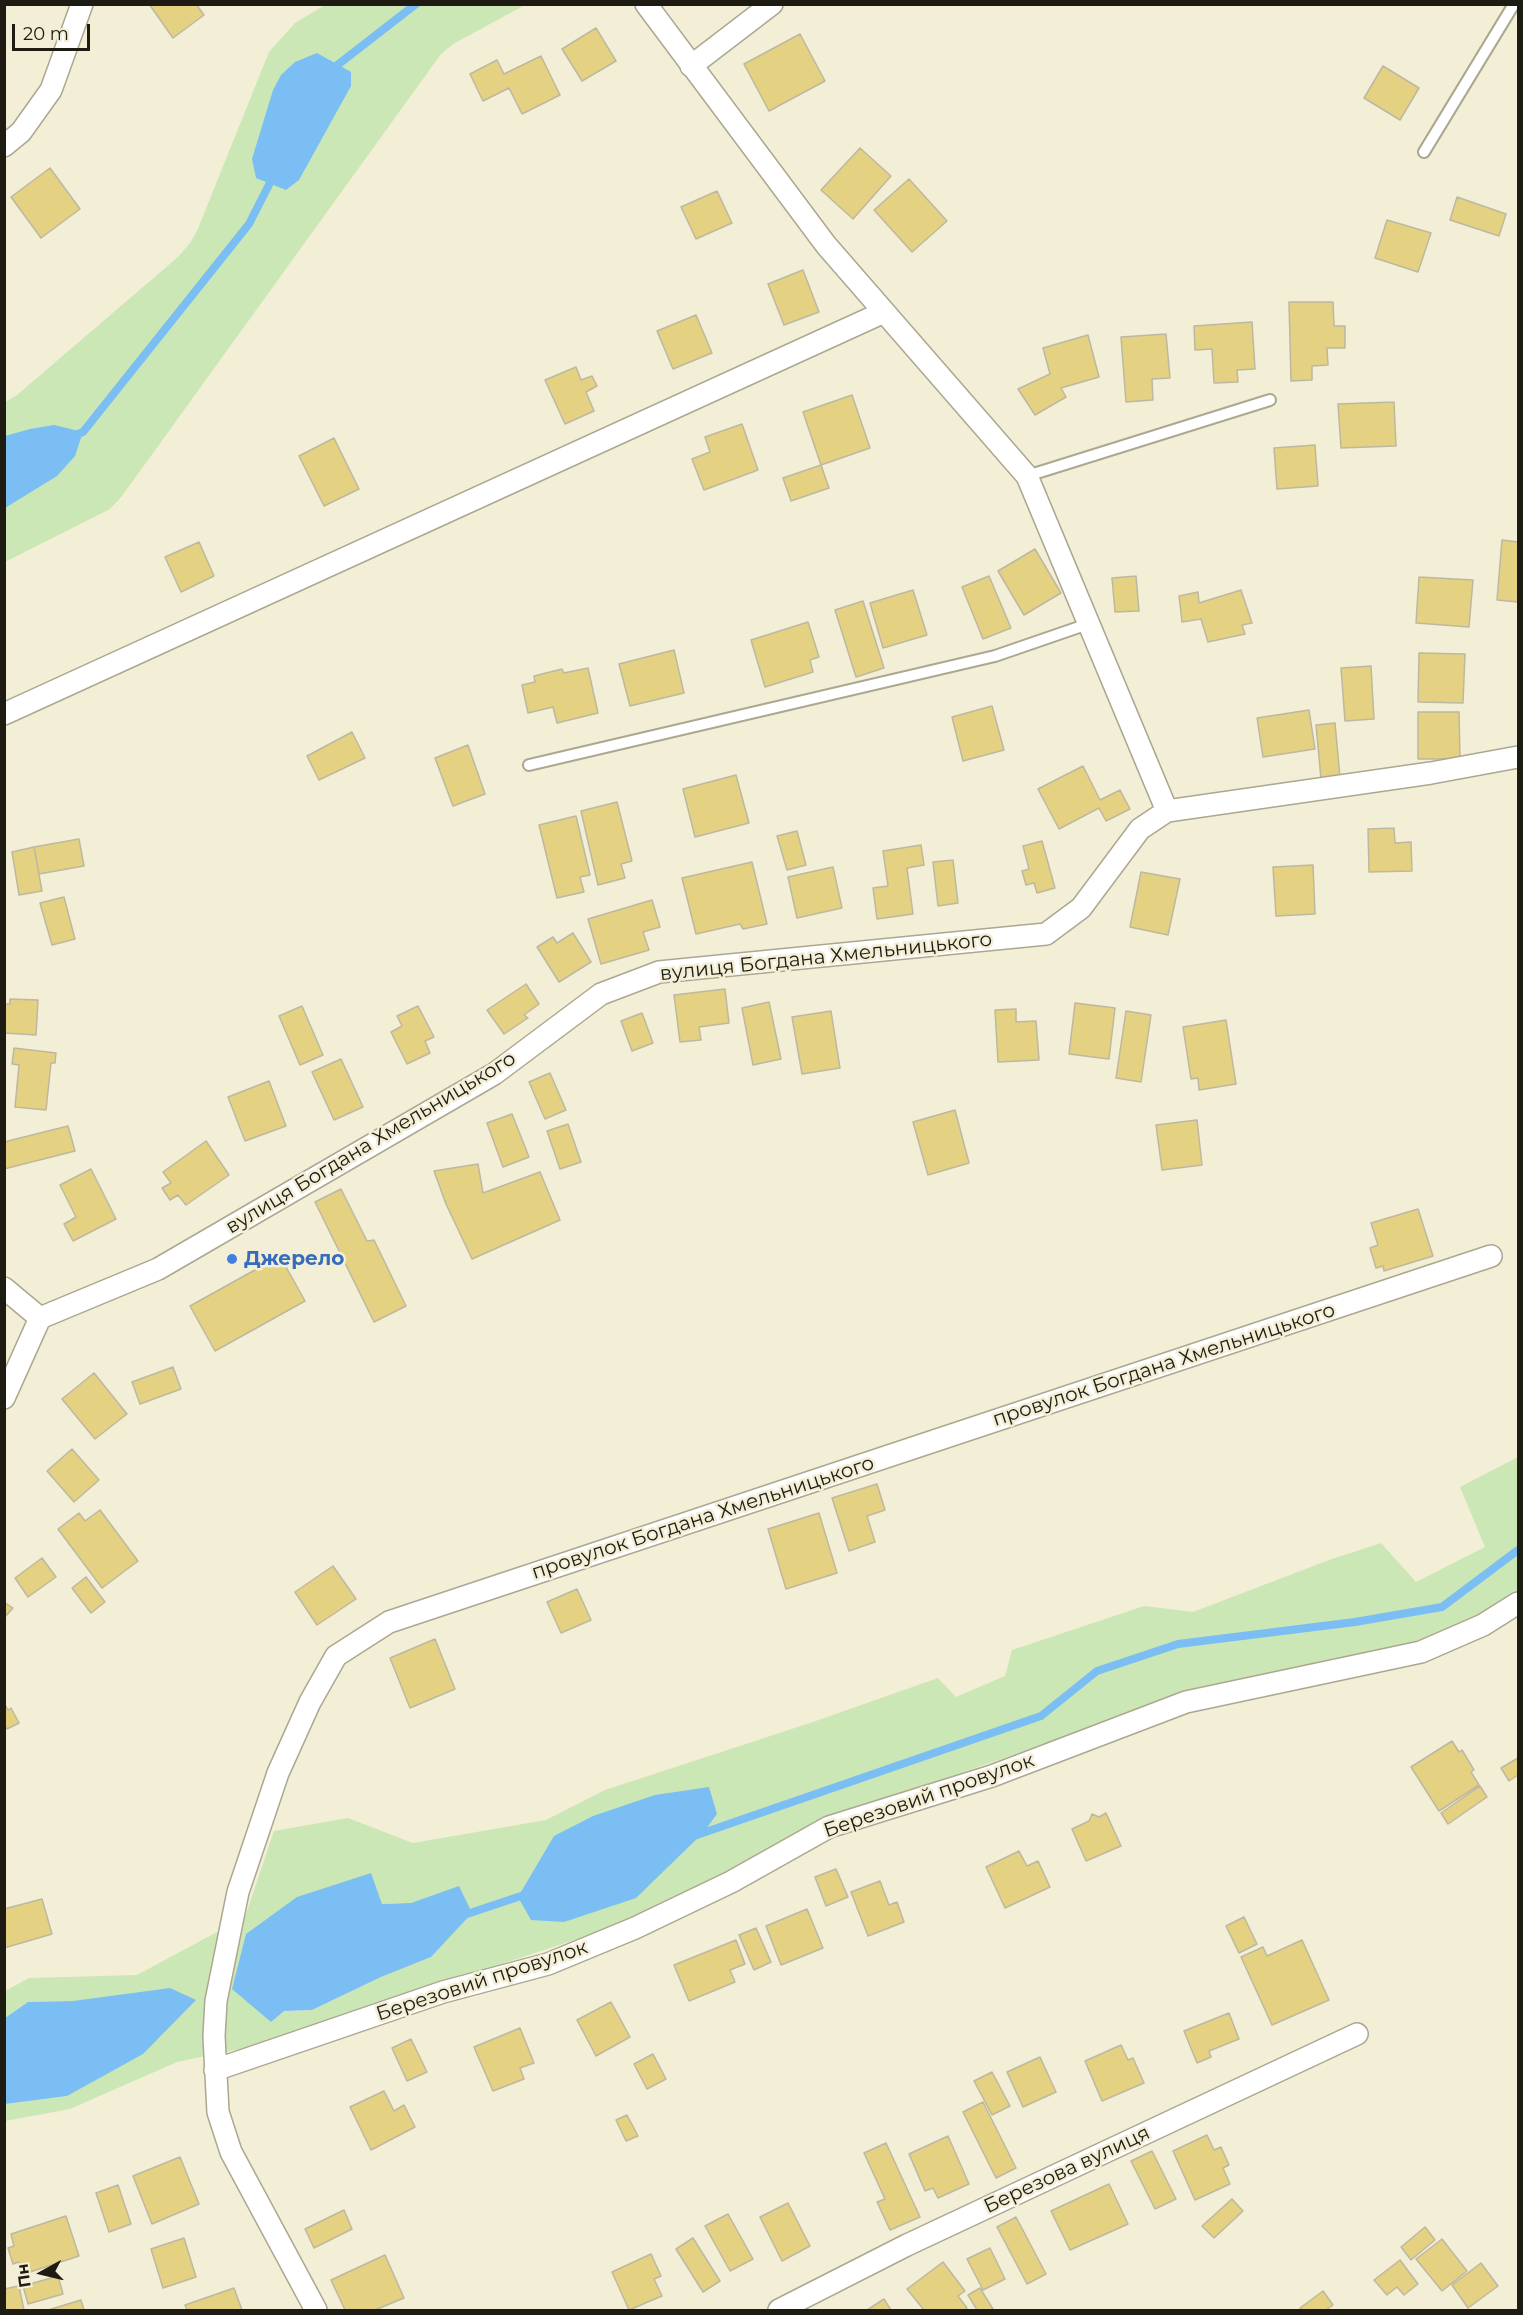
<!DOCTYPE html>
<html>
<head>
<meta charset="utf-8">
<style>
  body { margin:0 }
  #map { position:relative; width:1523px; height:2315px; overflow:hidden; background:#f3eed6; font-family:Montserrat,sans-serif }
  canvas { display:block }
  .frame { position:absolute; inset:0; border:6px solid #1d1b12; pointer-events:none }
  .north { position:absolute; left:12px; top:2243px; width:60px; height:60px; -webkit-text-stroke:4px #f3eed6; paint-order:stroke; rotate:262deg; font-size:16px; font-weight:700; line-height:24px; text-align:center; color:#1d1b12 }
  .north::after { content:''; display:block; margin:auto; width:21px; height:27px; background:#1d1b12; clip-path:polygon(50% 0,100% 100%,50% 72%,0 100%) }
  .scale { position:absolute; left:12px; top:24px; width:78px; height:27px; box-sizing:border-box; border:3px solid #1d1b12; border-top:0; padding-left:8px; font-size:18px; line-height:21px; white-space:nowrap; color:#1d1b12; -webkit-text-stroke:4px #f3eed6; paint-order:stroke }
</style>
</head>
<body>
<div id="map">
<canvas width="1523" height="2315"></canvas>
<div class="frame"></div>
<div class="north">Пн</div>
<div class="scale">20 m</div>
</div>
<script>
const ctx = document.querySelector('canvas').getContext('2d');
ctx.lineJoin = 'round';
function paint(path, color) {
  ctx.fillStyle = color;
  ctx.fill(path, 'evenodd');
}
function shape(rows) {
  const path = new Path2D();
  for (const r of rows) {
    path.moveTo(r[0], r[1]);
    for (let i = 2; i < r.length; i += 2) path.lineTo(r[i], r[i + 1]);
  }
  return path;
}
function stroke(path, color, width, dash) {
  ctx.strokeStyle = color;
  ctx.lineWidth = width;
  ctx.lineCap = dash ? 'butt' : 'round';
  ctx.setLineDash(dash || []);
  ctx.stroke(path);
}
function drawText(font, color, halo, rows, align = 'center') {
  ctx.font = font + ' Montserrat,sans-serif';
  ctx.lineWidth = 5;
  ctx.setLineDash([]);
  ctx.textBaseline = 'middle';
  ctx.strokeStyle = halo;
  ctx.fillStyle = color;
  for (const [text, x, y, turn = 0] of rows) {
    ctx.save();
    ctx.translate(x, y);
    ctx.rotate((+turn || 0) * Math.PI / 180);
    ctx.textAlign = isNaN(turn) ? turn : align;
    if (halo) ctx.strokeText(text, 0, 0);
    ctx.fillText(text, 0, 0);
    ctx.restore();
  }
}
const green = shape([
  [325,5,525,5,453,44,441,54,122,496,110,509,5,562,5,402,17,395,178,257,190,243,197,231,269,52,295,23],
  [1518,1457,1518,1594,1420,1646,1185,1695,823,1821,632,1921,441,1984,297,2037,177,2062,70,2109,5,2121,4,2104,67,2096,73,2001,28,2002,5,2018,5,1991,29,1978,137,1975,245,1917,274,1831,348,1818,413,1843,546,1820,605,1790,810,1723,938,1678,956,1697,1005,1676,1012,1650,1144,1606,1193,1612,1329,1560,1381,1543,1416,1582,1485,1547,1460,1487],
  [370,1873,382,1904,411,1903,459,1887,431,1957,381,1977,312,2010,284,2011]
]);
const water = shape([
  [317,53,351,72,351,86,299,180,286,190,256,178,252,159,273,90,281,75,295,62],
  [54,425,83,432,75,456,57,476,5,508,5,436,30,429],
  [709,1787,717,1814,703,1833,636,1898,564,1922,531,1920,518,1897,554,1836,593,1816,655,1795],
  [371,1873,382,1904,411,1903,459,1886,472,1913,431,1957,381,1977,312,2010,284,2011,271,2022,232,1989,246,1934,297,1897],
  [170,1988,196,2000,143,2054,67,2096,5,2104,5,2018,28,2002,73,2001]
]);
const stream = shape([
  [331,70,416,4],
  [75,435,83,432,249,224,274,175],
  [694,1836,1041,1716,1097,1671,1178,1644,1355,1622,1442,1607,1518,1550],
  [464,1915,527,1894]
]);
const building = shape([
  [149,4,196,4,204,15,173,38,149,4],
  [596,28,616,61,582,81,562,49,596,28],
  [800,34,825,81,769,111,744,64,800,34],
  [541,56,560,95,522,114,509,88,483,101,470,74,497,60,504,74,541,56],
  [1383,66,1419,88,1400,120,1364,98,1383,66],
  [860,148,891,176,853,219,821,190,860,148],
  [50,168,80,209,41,238,11,197,50,168],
  [909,179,947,221,912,252,874,210,909,179],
  [717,191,732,223,696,239,681,207,717,191],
  [1457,197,1506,214,1499,236,1450,220,1457,197],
  [1387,220,1431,233,1418,272,1375,258,1387,220],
  [803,270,819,312,784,325,768,284,803,270],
  [1289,302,1333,302,1334,326,1345,326,1345,348,1327,348,1328,365,1312,366,1312,380,1291,381,1289,302],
  [696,315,712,353,673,369,657,331,696,315],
  [1252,322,1255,369,1237,370,1238,382,1214,383,1212,349,1195,350,1194,326,1252,322],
  [1166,334,1170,378,1152,379,1153,400,1126,402,1121,337,1166,334],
  [1088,335,1099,377,1061,388,1066,397,1035,415,1018,389,1050,374,1043,348,1088,335],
  [576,367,581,380,592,376,597,386,586,392,594,411,565,424,545,380,576,367],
  [852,395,870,448,821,465,803,412,852,395],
  [1394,402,1396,446,1341,448,1338,404,1394,402],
  [742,424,758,470,704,490,692,459,710,452,705,437,742,424],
  [334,438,359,489,324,506,299,456,334,438],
  [1315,445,1318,486,1277,489,1274,448,1315,445],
  [821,465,829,488,791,501,783,478,821,465],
  [1502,540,1518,542,1518,602,1497,600,1502,540],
  [199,542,214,576,181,592,165,557,199,542],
  [1035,549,1061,593,1024,615,998,571,1035,549],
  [989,576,1011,628,983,639,962,587,989,576],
  [1136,576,1139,611,1115,612,1112,578,1136,576],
  [1419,577,1473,580,1469,627,1416,623,1419,577],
  [913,590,927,635,883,648,870,603,913,590],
  [1241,590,1252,623,1242,625,1245,634,1208,642,1201,619,1182,622,1179,596,1198,592,1199,603,1241,590],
  [863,601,884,668,856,677,835,610,863,601],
  [808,622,819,657,810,660,813,672,765,687,751,640,808,622],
  [674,650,684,693,630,706,619,664,674,650],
  [1419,653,1465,654,1463,703,1418,702,1419,653],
  [1371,666,1374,719,1345,721,1341,668,1371,666],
  [588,668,598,713,557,723,553,707,528,713,522,685,535,682,534,676,562,669,564,673,588,668],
  [992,706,1004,750,963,761,952,717,992,706],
  [1309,710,1315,749,1263,757,1257,718,1309,710],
  [1418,712,1459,712,1460,759,1418,759,1418,712],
  [1335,723,1340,777,1321,779,1316,725,1335,723],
  [352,732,365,758,319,780,307,756,352,732],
  [468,745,485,794,453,806,435,758,468,745],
  [1083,766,1100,800,1120,790,1130,809,1106,821,1099,808,1059,829,1038,789,1083,766],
  [736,775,749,823,695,837,683,789,736,775],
  [617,802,632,861,621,864,625,878,598,885,581,811,617,802],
  [576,816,590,875,580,877,584,892,557,898,539,825,576,816],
  [1394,828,1395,843,1411,842,1412,871,1369,872,1368,829,1394,828],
  [797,831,806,865,787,870,777,836,797,831],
  [79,839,84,866,39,874,34,847,79,839],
  [1042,841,1055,888,1037,893,1034,883,1026,885,1022,871,1029,869,1023,846,1042,841],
  [921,845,924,865,907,868,913,914,877,919,873,888,888,886,883,851,921,845],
  [34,847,42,891,19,895,12,852,34,847],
  [953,860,958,903,938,906,933,862,953,860],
  [752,862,767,924,743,929,740,924,696,934,682,878,752,862],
  [1313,865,1315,914,1276,916,1273,867,1313,865],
  [833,867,842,908,797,918,788,877,833,867],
  [1141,872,1180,879,1168,935,1130,927,1141,872],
  [64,897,75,939,52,945,40,903,64,897],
  [652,900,660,927,643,932,649,950,601,964,588,919,652,900],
  [573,933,591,962,559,982,537,947,553,937,557,943,573,933],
  [526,984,539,1004,524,1015,528,1018,504,1034,487,1010,526,984],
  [725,989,729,1023,699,1027,701,1040,680,1042,674,995,725,989],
  [10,999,38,1000,36,1035,4,1033,4,1004,10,1004,10,999],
  [769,1002,781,1059,753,1065,742,1008,769,1002],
  [1075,1003,1115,1008,1109,1059,1069,1054,1075,1003],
  [302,1006,323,1055,300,1065,279,1016,302,1006],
  [418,1006,434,1037,425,1041,430,1053,407,1064,391,1032,402,1026,397,1016,418,1006],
  [1016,1009,1016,1022,1036,1021,1039,1060,998,1062,995,1010,1016,1009],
  [831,1011,840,1068,802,1074,792,1017,831,1011],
  [1126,1011,1151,1015,1141,1082,1116,1078,1126,1011],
  [642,1013,653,1043,632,1051,621,1021,642,1013],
  [1226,1020,1236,1084,1199,1090,1198,1078,1191,1079,1183,1027,1226,1020],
  [14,1048,56,1053,55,1063,51,1063,46,1110,15,1107,19,1065,12,1064,14,1048],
  [341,1059,363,1107,334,1120,312,1072,341,1059],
  [550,1073,566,1110,545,1119,529,1082,550,1073],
  [269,1081,286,1126,245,1141,228,1097,269,1081],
  [955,1110,969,1163,928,1175,913,1122,955,1110],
  [512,1114,529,1157,503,1167,487,1123,512,1114],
  [1197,1120,1202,1165,1162,1170,1156,1125,1197,1120],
  [568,1124,581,1162,560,1169,547,1131,568,1124],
  [68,1126,75,1151,4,1169,4,1142,68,1126],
  [206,1141,229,1175,186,1205,178,1195,170,1200,162,1188,171,1183,163,1172,206,1141],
  [478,1164,483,1193,540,1172,560,1220,472,1259,446,1204,434,1171,478,1164],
  [91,1169,116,1219,73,1241,64,1224,76,1217,60,1185,91,1169],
  [341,1189,367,1241,374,1240,406,1306,374,1322,315,1202,341,1189],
  [1418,1209,1433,1256,1384,1271,1383,1266,1376,1268,1370,1248,1378,1245,1371,1223,1418,1209],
  [280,1256,305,1301,215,1351,190,1306,280,1256],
  [173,1367,181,1389,140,1404,132,1382,173,1367],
  [94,1373,127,1414,95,1439,62,1399,94,1373],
  [72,1449,99,1480,74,1502,47,1471,72,1449],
  [877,1484,885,1510,867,1516,875,1542,849,1551,832,1498,877,1484],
  [100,1510,138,1561,102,1588,58,1529,79,1513,85,1521,100,1510],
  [819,1513,837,1573,786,1589,768,1529,819,1513],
  [42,1558,56,1577,28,1597,15,1578,42,1558],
  [333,1566,356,1599,317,1625,295,1592,333,1566],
  [86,1577,105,1602,91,1613,72,1588,86,1577],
  [577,1589,591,1620,561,1633,547,1602,577,1589],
  [4,1602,13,1608,4,1618,4,1602],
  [435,1639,455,1689,410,1708,390,1658,435,1639],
  [4,1703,8,1710,11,1708,19,1723,7,1729,4,1724,4,1703],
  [1452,1741,1459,1752,1462,1750,1474,1770,1471,1772,1479,1785,1439,1811,1411,1767,1452,1741],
  [1518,1758,1518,1775,1509,1781,1501,1768,1518,1758],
  [1480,1786,1487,1797,1448,1824,1441,1813,1480,1786],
  [1106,1813,1121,1846,1086,1861,1072,1829,1089,1821,1092,1814,1099,1817,1106,1813],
  [1019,1851,1027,1866,1038,1861,1050,1887,1005,1908,986,1867,1019,1851],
  [836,1869,848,1897,826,1906,815,1877,836,1869],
  [880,1881,889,1905,897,1902,904,1922,868,1936,851,1892,880,1881],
  [42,1899,52,1934,4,1948,4,1909,42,1899],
  [807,1909,823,1948,781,1965,766,1926,807,1909],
  [1244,1917,1257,1944,1239,1953,1226,1926,1244,1917],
  [756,1928,771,1962,754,1970,739,1935,756,1928],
  [736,1940,745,1964,730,1970,735,1982,689,2001,674,1965,736,1940],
  [1302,1940,1329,2000,1272,2025,1241,1957,1263,1947,1267,1956,1302,1940],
  [611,2002,630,2037,596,2056,577,2020,611,2002],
  [1229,2013,1239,2039,1209,2051,1211,2057,1197,2063,1184,2031,1229,2013],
  [520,2028,534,2063,520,2068,524,2079,493,2091,474,2047,520,2028],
  [411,2039,427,2072,407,2081,392,2048,411,2039],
  [1121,2045,1128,2060,1133,2058,1144,2083,1102,2101,1085,2061,1121,2045],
  [653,2054,666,2079,647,2089,634,2064,653,2054],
  [1040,2057,1056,2092,1023,2107,1007,2072,1040,2057],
  [992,2072,1010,2106,992,2115,974,2081,992,2072],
  [384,2091,394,2111,404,2105,415,2127,371,2150,350,2107,384,2091],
  [983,2102,1016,2168,996,2178,963,2112,983,2102],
  [627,2115,638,2136,626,2141,616,2120,627,2115],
  [1207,2135,1214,2150,1221,2147,1229,2165,1223,2168,1230,2184,1195,2200,1173,2151,1207,2135],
  [948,2136,969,2184,938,2198,933,2188,925,2191,909,2154,948,2136],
  [886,2143,920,2217,890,2230,877,2202,885,2199,864,2153,886,2143],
  [1152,2151,1176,2199,1155,2209,1131,2161,1152,2151],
  [180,2157,199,2204,152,2224,133,2176,180,2157],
  [1109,2184,1128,2224,1070,2250,1051,2211,1109,2184],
  [118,2185,131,2224,109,2232,96,2193,118,2185],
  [1232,2199,1243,2211,1214,2238,1202,2226,1232,2199],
  [788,2203,810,2246,782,2261,760,2217,788,2203],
  [344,2210,352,2229,314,2248,305,2229,344,2210],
  [728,2214,753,2259,730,2271,705,2226,728,2214],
  [66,2216,79,2256,24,2274,19,2262,13,2264,8,2248,14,2246,11,2234,66,2216],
  [1016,2217,1046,2274,1027,2284,997,2227,1016,2217],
  [1425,2227,1435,2240,1411,2260,1401,2247,1425,2227],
  [184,2238,196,2277,163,2288,151,2249,184,2238],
  [693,2238,720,2281,703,2292,676,2249,693,2238],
  [1442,2239,1467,2271,1442,2291,1416,2259,1442,2239],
  [990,2248,1005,2279,983,2290,967,2259,990,2248],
  [651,2254,661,2276,654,2279,662,2296,629,2310,612,2272,651,2254],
  [385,2255,404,2298,375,2310,345,2310,331,2280,385,2255],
  [1400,2260,1418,2284,1404,2295,1397,2287,1387,2295,1374,2280,1400,2260],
  [943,2262,965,2291,958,2296,967,2308,964,2310,924,2310,907,2289,943,2262],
  [1481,2263,1498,2286,1468,2308,1452,2285,1481,2263],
  [58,2276,63,2294,28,2304,23,2286,58,2276],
  [19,2286,24,2310,4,2310,4,2289,19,2286],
  [234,2288,242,2310,187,2310,185,2305,234,2288],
  [980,2288,993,2309,991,2310,977,2310,968,2295,980,2288],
  [1323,2291,1333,2305,1326,2310,1302,2310,1300,2308,1323,2291],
  [884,2299,891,2310,867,2310,884,2299],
  [81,2300,84,2310,48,2310,81,2300]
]);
const lane = shape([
  [1424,152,1514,4],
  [1027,476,1270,400],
  [529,765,995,656,1088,624]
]);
const street = shape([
  [646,4,826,245,1027,476,1167,811],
  [691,66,772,4],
  [4,146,21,132,51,90,82,4],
  [4,714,884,312],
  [4,1288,40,1318],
  [4,1398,40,1318,158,1269,494,1074,601,994,659,972,1046,934,1081,908,1140,829,1167,811,1431,773,1518,757],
  [215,2070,443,1992,548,1964,635,1928,731,1882,829,1827,992,1776,1186,1702,1421,1652,1483,1625,1518,1603],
  [316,2310,231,2152,218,2112,214,2036,216,2001,238,1892,278,1773,310,1702,336,1656,389,1622,1491,1256],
  [779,2310,907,2245,1357,2034]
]);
const markers = [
  [232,1259,6,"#3f7fe0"]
];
const streetNames = [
  ["вулиця Богдана Хмельницького",826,957,-6],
  ["вулиця Богдана Хмельницького",371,1143,-31],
  ["провулок Богдана Хмельницького",1164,1365,-18],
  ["провулок Богдана Хмельницького",703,1518,-18],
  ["Березовий провулок",929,1796,-19],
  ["Березовий провулок",482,1981,-18],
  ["Березова вулиця",1067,2170,-25]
];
const shopNames = [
  ["Джерело",244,1259]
];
paint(green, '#cce7b6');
paint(water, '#7abef3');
stroke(stream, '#7abef3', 8);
paint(building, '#e4d181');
stroke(building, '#bdb8a1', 1.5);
stroke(lane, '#aca790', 14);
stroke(street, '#aca790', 24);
stroke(lane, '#fff', 10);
stroke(street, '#fff', 21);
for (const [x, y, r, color] of markers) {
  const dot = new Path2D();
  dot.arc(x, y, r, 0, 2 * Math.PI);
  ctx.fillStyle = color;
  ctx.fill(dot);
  stroke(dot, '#f3eed6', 2);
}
drawText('20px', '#1d1b12', '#f3eed6', streetNames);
drawText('bold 20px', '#366cbe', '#f3eed6', shopNames, 'left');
</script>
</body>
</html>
